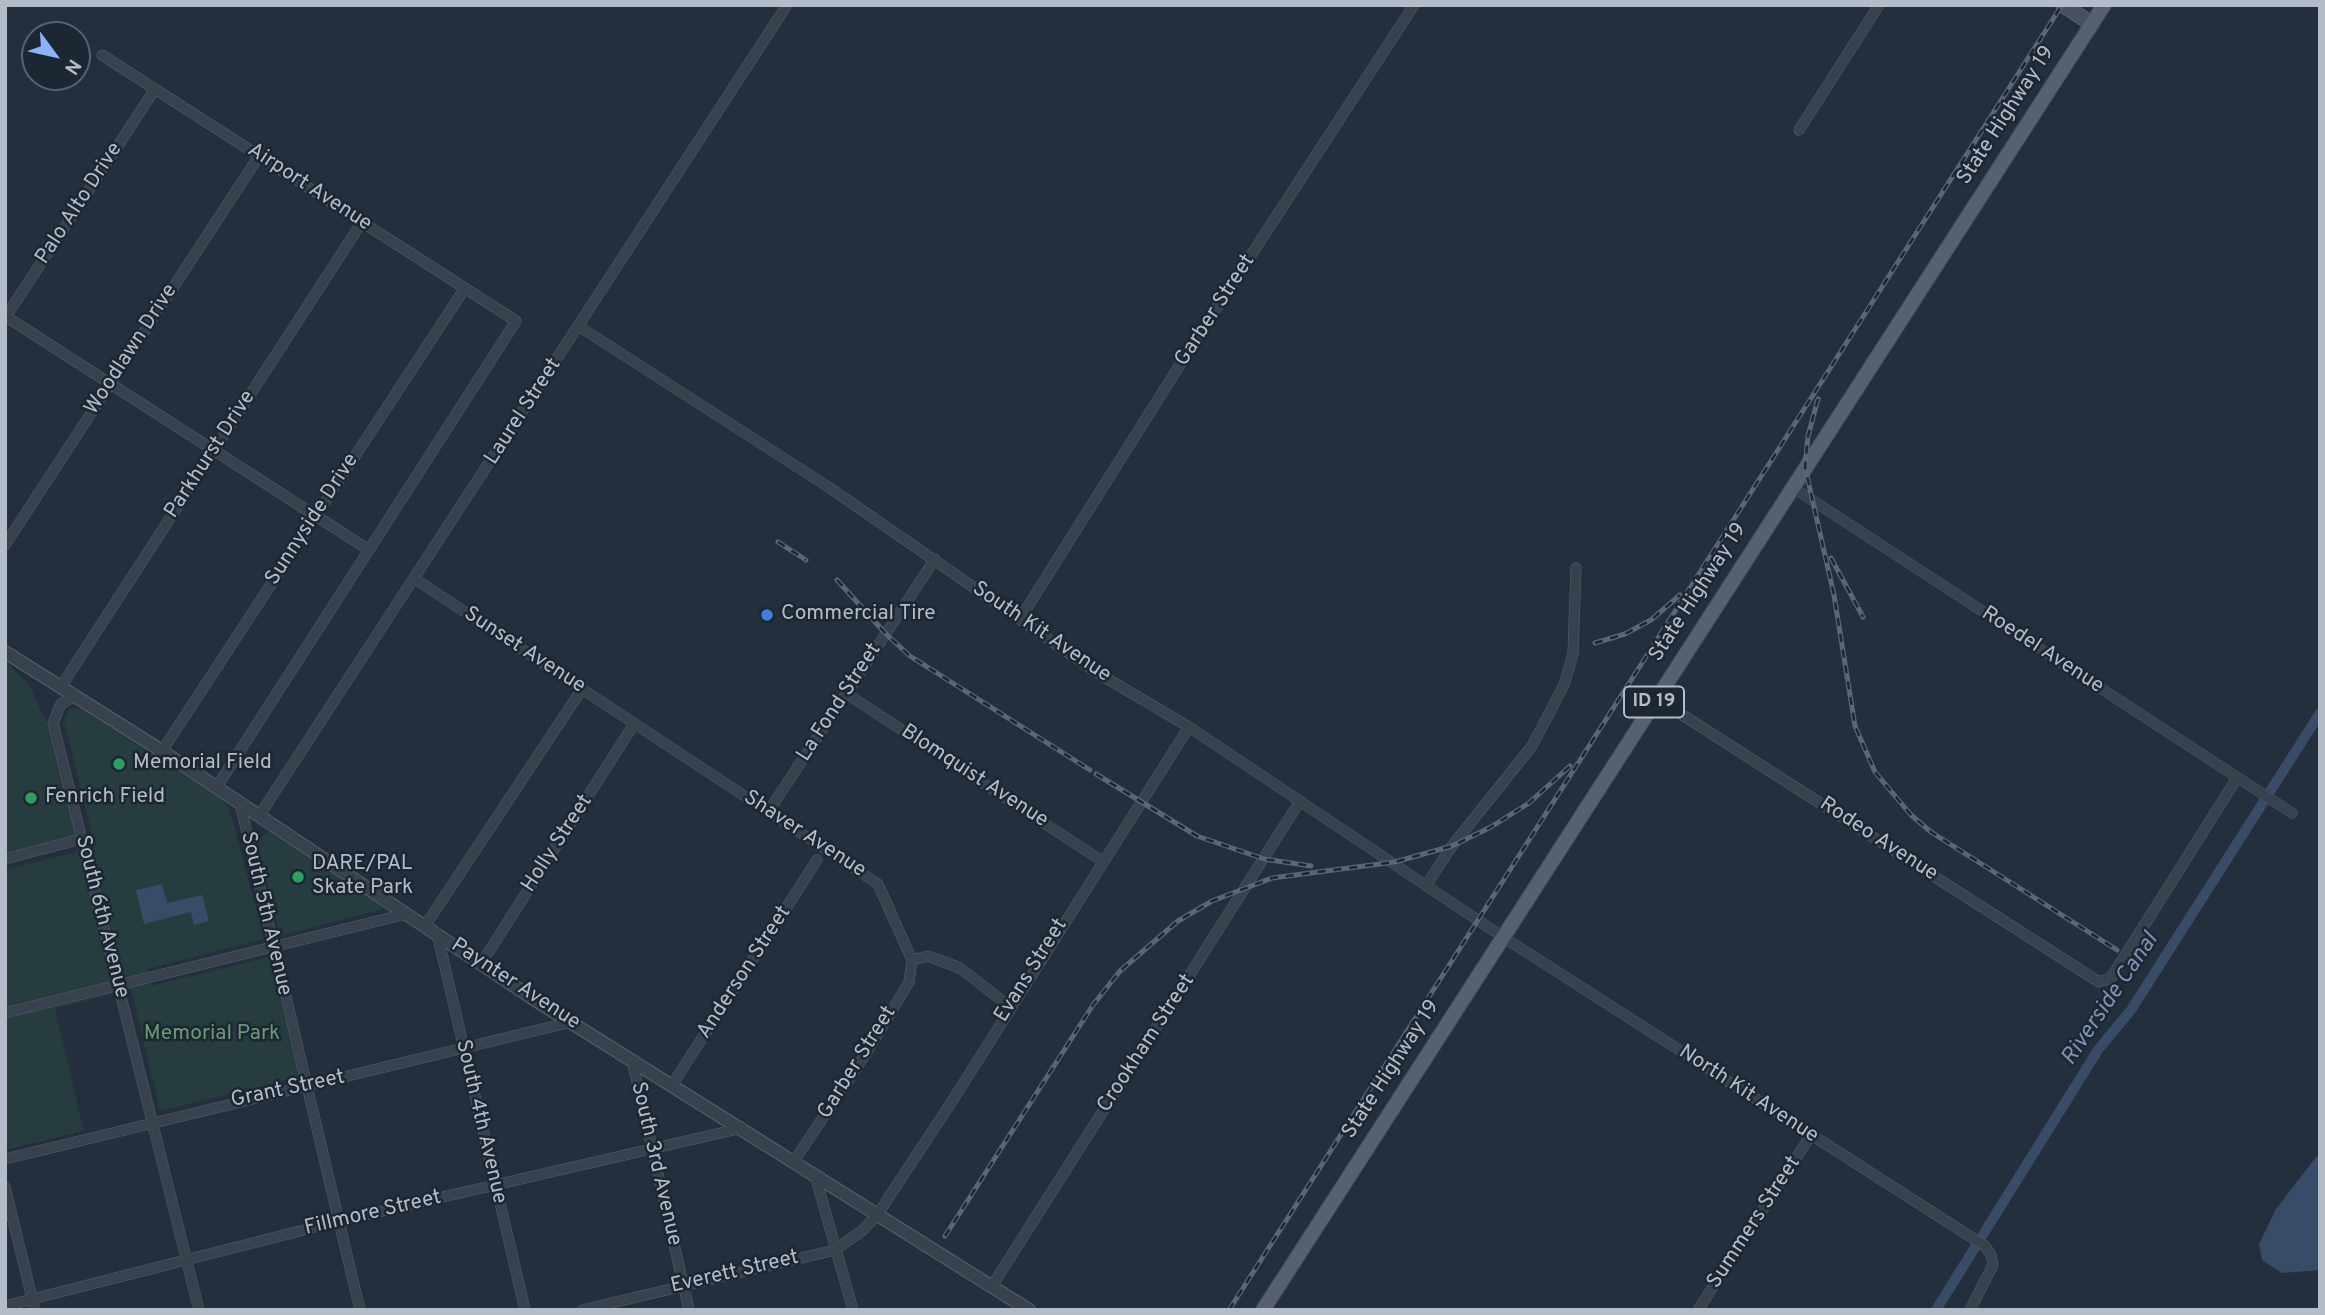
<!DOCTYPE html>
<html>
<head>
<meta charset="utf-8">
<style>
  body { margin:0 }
  #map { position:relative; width:2325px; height:1315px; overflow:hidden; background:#242f3e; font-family:Overpass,sans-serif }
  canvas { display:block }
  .frame { position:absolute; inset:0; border:7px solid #b4bcc9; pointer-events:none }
  .north { position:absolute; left:21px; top:21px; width:70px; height:70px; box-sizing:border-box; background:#1d2633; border:2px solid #59626f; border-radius:50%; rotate:123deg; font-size:19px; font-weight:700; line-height:28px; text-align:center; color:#b4bcc9 }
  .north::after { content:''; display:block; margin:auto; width:24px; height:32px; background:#8ab4f8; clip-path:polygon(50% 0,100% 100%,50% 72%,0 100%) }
</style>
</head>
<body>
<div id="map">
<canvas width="2325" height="1315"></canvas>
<div class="frame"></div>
<div class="north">N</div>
</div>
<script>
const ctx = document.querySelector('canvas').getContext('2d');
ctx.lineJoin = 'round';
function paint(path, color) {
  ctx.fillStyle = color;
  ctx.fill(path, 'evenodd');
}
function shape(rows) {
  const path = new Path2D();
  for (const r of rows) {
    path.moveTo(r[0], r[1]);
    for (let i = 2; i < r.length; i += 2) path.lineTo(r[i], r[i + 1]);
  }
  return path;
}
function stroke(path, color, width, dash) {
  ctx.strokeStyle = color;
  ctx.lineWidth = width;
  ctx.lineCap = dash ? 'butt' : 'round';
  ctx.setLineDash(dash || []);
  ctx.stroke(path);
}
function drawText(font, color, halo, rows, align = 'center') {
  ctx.font = font + ' Overpass,sans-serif';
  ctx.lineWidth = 5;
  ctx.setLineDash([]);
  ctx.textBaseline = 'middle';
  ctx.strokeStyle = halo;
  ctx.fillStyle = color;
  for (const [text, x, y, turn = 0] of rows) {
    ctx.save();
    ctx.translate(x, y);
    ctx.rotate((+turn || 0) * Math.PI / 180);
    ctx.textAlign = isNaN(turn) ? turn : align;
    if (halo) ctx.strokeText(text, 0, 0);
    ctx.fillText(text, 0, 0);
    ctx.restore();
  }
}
const green = shape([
  [5,661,28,683,48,725,76,836,5,854],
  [75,708,81,709,218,796,229,807,264,939,147,969,151,986,269,957,300,1077,160,1111,131,989,55,1009,84,1131,5,1150,5,870,95,847,64,721,69,710],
  [270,832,382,904,383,909,280,936,258,845,260,837]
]);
const water = shape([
  [162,884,167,903,202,895,209,921,194,925,191,912,144,924,136,890],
  [2320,1152,2320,1270,2282,1273,2262,1260,2259,1244,2276,1209]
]);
const canal = shape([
  [1936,1310,2098,1050,2131,1010,2320,713]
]);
const minor = shape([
  [102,55,516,321,216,788],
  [1799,130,1879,5],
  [5,316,369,550],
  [5,318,155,89],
  [580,327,830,488,1096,672,1189,727,1503,937,1985,1246,1991,1255,1993,1265,1970,1310],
  [1792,487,2292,813],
  [5,545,259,156],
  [415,579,878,884,912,960],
  [1020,619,1186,355,1414,5],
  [60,688,362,222],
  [847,694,1102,861],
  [74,696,61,704,53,723,199,1310],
  [1656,698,2099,982,2111,978,2237,778],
  [162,751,465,288],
  [240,803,360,1310],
  [768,812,935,559],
  [259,816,787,5],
  [5,859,81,839],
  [1427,884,1452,846,1532,746,1564,685,1573,654,1576,568],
  [425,926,582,689],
  [437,933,525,1310],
  [912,960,928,956,960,968,1010,1007],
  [481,964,634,724],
  [5,1013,406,914],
  [632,1060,689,1310],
  [672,1085,817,860],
  [5,1159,571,1022],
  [794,1161,867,1052,909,982,912,960],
  [815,1175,853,1310],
  [5,1187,35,1310],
  [992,1286,1300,801],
  [5,1306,339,1221,742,1128],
  [582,1310,835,1250,863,1230,877,1215,949,1106,1189,727],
  [1698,1310,1811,1135]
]);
const tertiary = shape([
  [5,652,162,751,532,998,1029,1310]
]);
const secondary = shape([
  [2063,5,2092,24]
]);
const primary = shape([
  [1263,1310,2104,5]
]);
const rail = shape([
  [1818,399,1808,436,1805,467,1834,595,1855,726,1875,772,1911,815,1931,832,2117,950],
  [778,542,806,560],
  [1831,558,1863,617],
  [837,580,886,634,910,656,1090,770],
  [1595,643,1625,634,1651,620,1680,595],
  [1096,774,1197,836,1264,859,1311,866],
  [945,1236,1093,1005,1120,971,1178,921,1212,901,1272,878,1395,862,1452,846,1491,827,1529,803,1570,766],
  [1229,1310,2062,5]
]);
const markers = [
  [767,615,7,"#3f7fe0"],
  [119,764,7,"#2e9e5b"],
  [31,798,7,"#2e9e5b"],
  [298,877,7,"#2e9e5b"]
];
const shields = [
  [1654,702,60]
];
const shieldNames = [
  ["ID 19",1654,702]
];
const streetNames = [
  ["State Highway 19",2007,116,-57],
  ["Airport Avenue",309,188,33],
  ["Palo Alto Drive",80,204,-57],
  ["Garber Street",1216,311,-57],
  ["Woodlawn Drive",132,350,-57],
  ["Laurel Street",524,412,-57],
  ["Parkhurst Drive",211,455,-57],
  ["Sunnyside Drive",313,520,-57],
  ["State Highway 19",1699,593,-57],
  ["South Kit Avenue",1041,633,34],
  ["Sunset Avenue",524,651,33],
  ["Roedel Avenue",2042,651,33],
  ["La Fond Street",840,703,-57],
  ["Blomquist Avenue",974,777,33],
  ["Shaver Avenue",804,835,33],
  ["Rodeo Avenue",1878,840,33],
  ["Holly Street",558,844,-57],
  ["South 5th Avenue",265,914,77],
  ["South 6th Avenue",101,917,76],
  ["Evans Street",1032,971,-58],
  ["Anderson Street",745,973,-57],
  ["Paynter Avenue",515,985,33],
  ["Crookham Street",1147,1044,-57],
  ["Garber Street",858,1063,-58],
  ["State Highway 19",1392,1070,-57],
  ["Grant Street",288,1090,-12],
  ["North Kit Avenue",1748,1095,33],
  ["South 4th Avenue",480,1122,77],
  ["South 3rd Avenue",655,1164,77],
  ["Fillmore Street",373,1214,-13],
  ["Summers Street",1755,1223,-57],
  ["Everett Street",735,1273,-13]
];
const poiNames = [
  ["Commercial Tire",781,615],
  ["Memorial Field",133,764],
  ["Fenrich Field",45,798],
  ["DARE/PAL",312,865],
  ["Skate Park",312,889]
];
const parkNames = [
  ["Memorial Park",212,1035]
];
const waterNames = [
  ["Riverside Canal",2111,1000,-56]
];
paint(green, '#263c3f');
paint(water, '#394c67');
stroke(canal, '#394c67', 10);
stroke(minor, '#565f6c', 11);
stroke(tertiary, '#565f6c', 14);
stroke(secondary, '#565f6c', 16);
stroke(primary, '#414a57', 16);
stroke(minor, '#38414e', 10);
stroke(tertiary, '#38414e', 12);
stroke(secondary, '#465061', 14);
stroke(primary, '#56606e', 14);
stroke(rail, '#5a6575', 5);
stroke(rail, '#1d2633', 2.5, [8]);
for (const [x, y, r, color] of markers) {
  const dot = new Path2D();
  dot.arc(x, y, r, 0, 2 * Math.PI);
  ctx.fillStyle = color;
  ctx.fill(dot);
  stroke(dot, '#1d2633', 2.5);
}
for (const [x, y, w] of shields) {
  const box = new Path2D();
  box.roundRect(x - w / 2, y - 15.5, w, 31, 5);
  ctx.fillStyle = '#1d2633';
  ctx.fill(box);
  stroke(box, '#b4bcc9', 2);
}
drawText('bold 19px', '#b4bcc9', null, shieldNames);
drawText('21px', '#b4bcc9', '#1d2633', streetNames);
drawText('21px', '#b4bcc9', '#1d2633', poiNames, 'left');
drawText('21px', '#6b9a76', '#1d2633', parkNames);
drawText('italic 23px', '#7c92b1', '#1d2633', waterNames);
</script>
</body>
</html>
